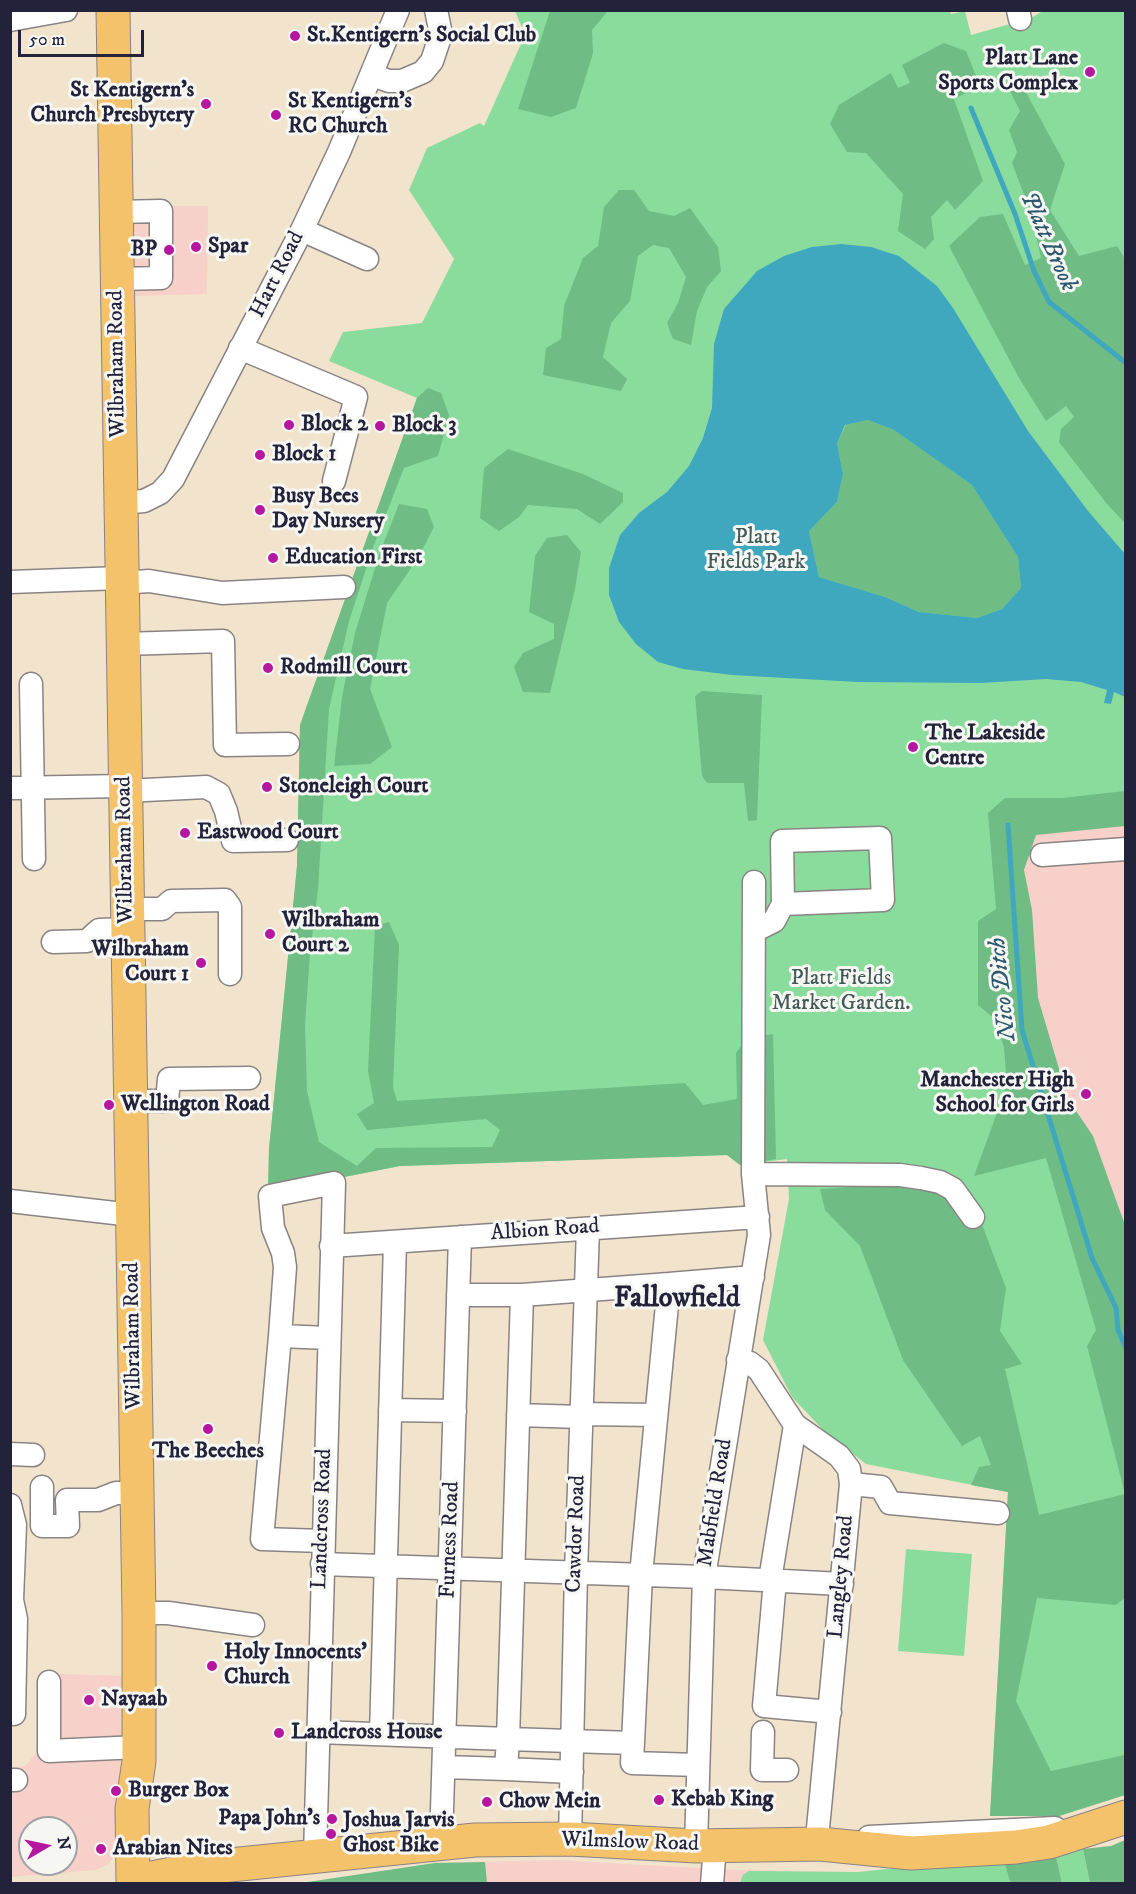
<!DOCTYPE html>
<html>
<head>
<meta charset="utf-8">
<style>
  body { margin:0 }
  #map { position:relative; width:1136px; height:1894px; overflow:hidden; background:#f2e4cc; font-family:"IM FELL DW Pica",serif }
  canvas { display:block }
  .frame { position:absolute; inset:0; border:12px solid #22223b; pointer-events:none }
  .north { position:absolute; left:18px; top:1816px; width:60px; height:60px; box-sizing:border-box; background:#f6f6f2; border:2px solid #a1a1a9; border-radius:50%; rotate:81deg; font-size:16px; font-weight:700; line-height:24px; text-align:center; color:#22223b }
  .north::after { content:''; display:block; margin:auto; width:21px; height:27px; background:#b5179e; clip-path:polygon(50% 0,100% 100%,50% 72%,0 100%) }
  .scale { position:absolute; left:18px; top:30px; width:126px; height:27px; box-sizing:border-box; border:3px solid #22223b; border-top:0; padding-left:8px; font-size:18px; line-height:21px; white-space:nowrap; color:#22223b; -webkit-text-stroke:4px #f6f6f2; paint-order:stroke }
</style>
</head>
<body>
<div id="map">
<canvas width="1136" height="1894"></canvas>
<div class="frame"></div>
<div class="north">N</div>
<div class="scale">50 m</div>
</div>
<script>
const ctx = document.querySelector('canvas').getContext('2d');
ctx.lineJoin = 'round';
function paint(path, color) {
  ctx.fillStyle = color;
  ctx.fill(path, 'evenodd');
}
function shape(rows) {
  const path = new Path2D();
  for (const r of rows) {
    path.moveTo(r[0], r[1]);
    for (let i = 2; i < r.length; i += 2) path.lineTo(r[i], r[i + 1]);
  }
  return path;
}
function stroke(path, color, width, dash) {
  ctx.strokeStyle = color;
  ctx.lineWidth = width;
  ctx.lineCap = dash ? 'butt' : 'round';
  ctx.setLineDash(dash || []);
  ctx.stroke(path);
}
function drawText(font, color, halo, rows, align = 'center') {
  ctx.font = font + ' "IM FELL DW Pica",serif';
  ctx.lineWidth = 6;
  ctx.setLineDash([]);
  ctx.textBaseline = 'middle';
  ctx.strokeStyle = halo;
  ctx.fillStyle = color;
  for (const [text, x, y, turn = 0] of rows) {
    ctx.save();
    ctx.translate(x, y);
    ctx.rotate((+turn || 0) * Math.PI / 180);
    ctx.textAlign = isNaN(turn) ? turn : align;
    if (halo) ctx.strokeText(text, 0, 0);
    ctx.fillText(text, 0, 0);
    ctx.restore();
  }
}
const built = shape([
  [131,206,208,206,207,294,133,296],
  [1125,815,1125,1341,1057,1140,1009,823],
  [39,1673,125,1676,127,1798,119,1849,109,1864,96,1870,11,1877,11,1769,25,1766,39,1750],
  [30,1828,66,1828,66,1864,30,1864],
  [1125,1840,1125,1883,301,1884,435,1863,557,1860,734,1870,858,1872,1111,1846]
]);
const green = shape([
  [950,10,951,14,965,11,971,35,1031,18,1043,11,1125,11,1125,815,1006,823,1011,940,1125,1353,1125,1795,1059,1816,990,1816,1008,1492,866,1464,825,1432,792,1397,763,1340,789,1199,787,1159,740,1165,727,1155,400,1166,268,1192,269,1149,297,866,300,725,417,398,329,361,343,332,422,323,454,259,409,190,427,148,480,123,484,126,525,35,515,11],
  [906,1549,972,1554,964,1656,898,1651],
  [1083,1849,1090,1883,1062,1883,1055,1852],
  [1003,1857,1013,1883,740,1883,743,1875,749,1871,858,1872]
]);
const forest = shape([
  [550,11,608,11,592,30,593,53,576,108,551,117,518,109],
  [944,43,966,51,980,86,954,99,983,181,955,210,947,200,931,217,934,239,925,249,898,231,903,194,866,153,847,152,830,124,839,105,891,73,898,88,910,83,902,65],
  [1018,78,1065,164,1050,210,1079,256,1117,246,1125,259,1125,523,1107,504,1059,442,1061,429,1074,417,1066,406,1046,421,1019,378,949,246,980,217,1003,214,1025,265,1041,258,1031,213,1012,163,1017,152,1009,130,1020,111,1006,83],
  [619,190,634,190,649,211,674,216,690,208,718,247,721,271,707,287,697,311,691,345,673,339,667,323,678,303,686,277,669,248,653,245,638,256,630,301,611,323,603,357,627,379,621,391,543,375,546,348,561,339,564,306,583,258,598,246,604,207],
  [428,388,441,393,449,415,438,456,404,468,374,545,349,621,329,709,318,889,310,953,305,1025,307,1091,319,1142,357,1166,376,1148,492,1147,500,1130,486,1119,367,1130,357,1114,374,1103,368,1071,375,926,389,922,399,945,393,1087,397,1101,685,1083,703,1105,737,1099,736,1053,747,1038,773,1034,776,1159,740,1165,727,1155,400,1166,268,1192,269,1149,297,866,300,725,417,398],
  [868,420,894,430,972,485,1018,557,1021,588,1002,609,977,618,919,612,885,597,819,577,809,531,837,502,843,474,837,443,846,425],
  [508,449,583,474,623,493,623,502,600,524,577,509,528,505,519,517,499,531,480,518,484,468],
  [399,504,427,509,434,527,418,558,387,603,370,689,392,747,370,764,334,766,342,697,355,633,380,552],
  [567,535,581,552,575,589,550,693,523,692,514,667,523,653,554,639,554,624,529,612,535,556,547,538],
  [702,691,762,695,757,820,748,821,744,783,707,783,702,776,695,696],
  [1125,791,1125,826,1036,835,1024,870,1032,910,1038,998,1068,1099,1093,1136,1125,1225,1125,1598,1116,1605,1037,1598,1016,1701,1051,1771,1125,1755,1125,1795,1059,1816,990,1816,1008,1492,971,1485,979,1467,991,1465,980,1436,962,1446,903,1360,860,1246,825,1210,820,1189,898,1184,924,1187,948,1198,981,1222,1006,1288,1000,1331,1022,1364,1005,1369,1039,1515,1125,1494,1087,1346,1096,1330,1046,1158,974,1176,1007,1085,1004,1048,996,1020,978,1005,978,921,996,909,988,813,1005,798,1062,798],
  [1125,1840,1125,1883,1090,1883,1083,1849,1111,1846],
  [1055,1852,1062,1883,1013,1883,1010,1881,1003,1857],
  [485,1862,487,1883,301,1883,435,1863]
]);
const water = shape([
  [841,244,871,247,899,256,937,286,953,308,1028,431,1088,511,1125,554,1125,697,1114,692,1111,704,1104,703,1107,690,1081,682,1046,679,981,683,858,682,732,675,683,669,658,662,636,644,619,622,609,595,609,568,620,535,639,513,667,492,689,466,703,438,712,408,714,344,724,309,757,271,784,256,812,247],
  [868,420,894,430,972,485,1018,557,1021,588,1002,609,977,618,919,612,885,597,819,577,809,531,837,502,843,474,837,443,845,425]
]);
const stream = shape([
  [971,108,1015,214,1034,271,1049,302,1126,363],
  [1008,825,1022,1030,1092,1258,1116,1308,1118,1330,1126,1348]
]);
const minor = shape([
  [1018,10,1020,19],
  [10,20,66,10],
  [372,75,389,81,402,81,423,72,432,61,441,34,436,10],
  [116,212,161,211,161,278,117,279],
  [302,230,367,259],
  [240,348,356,397,334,481],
  [120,503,144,501,160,493,173,479,302,230,339,152,398,10],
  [10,582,121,578],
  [121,583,149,581,222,593,344,587],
  [123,644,223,641,225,745,288,744],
  [31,684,34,859],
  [10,788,125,786],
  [125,791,206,787,219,794,226,811,233,841,287,840],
  [1042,855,1126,849],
  [127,909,162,909,171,901,225,900,230,907,230,974],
  [754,931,774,921,783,904,782,841,880,838,883,900,783,904],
  [53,942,87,941,99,930,128,929],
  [130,1101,167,1101,169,1079,249,1078],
  [753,1174,900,1175,921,1178,940,1182,953,1189,973,1217],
  [10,1201,132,1215],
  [331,1246,758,1217],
  [458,1295,522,1295],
  [280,1336,285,1267,283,1253,273,1228,270,1196,334,1183,315,1855],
  [738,1360,750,1363,759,1370,795,1425,839,1456,849,1469,851,1484,818,1828,820,1844,833,1841],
  [390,1410,455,1411],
  [581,1414,656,1415],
  [518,1415,581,1417],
  [10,1454,33,1455],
  [851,1484,881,1487,890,1503,998,1513],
  [42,1487,42,1526,68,1526,67,1500,98,1500,116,1493,137,1493],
  [10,1505,15,1525,12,1600,16,1619,14,1714],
  [323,1541,262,1539,280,1336,329,1338],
  [322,1564,704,1577,842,1584],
  [770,1580,795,1425],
  [775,1580,764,1706,830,1712],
  [139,1613,168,1613,253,1625],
  [49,1682,49,1751,139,1747],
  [318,1732,508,1739,522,1295,669,1284],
  [763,1732,762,1770,787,1770],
  [381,1734,395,1242],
  [698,1765,632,1763,641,1575,669,1284,753,1277],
  [444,1767,506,1769,508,1739,633,1743],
  [506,1769,572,1772],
  [10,1780,16,1780],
  [869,1837,1055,1828],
  [570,1839,576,1573,588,1229],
  [441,1842,460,1237],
  [696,1846,704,1577,759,1235,753,1174,754,882],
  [712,1884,715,1846]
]);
const highway = shape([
  [113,10,139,1613,139,1761,132,1809,133,1882,201,1868,475,1840,570,1839,696,1846,820,1844,911,1853,1016,1847,1049,1842,1126,1817]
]);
const markers = [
  [295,36,6,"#b5179e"],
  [1090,72,6,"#b5179e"],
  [206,104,6,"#b5179e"],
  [276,115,6,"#b5179e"],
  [196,247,6,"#b5179e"],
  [169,250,6,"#b5179e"],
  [289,425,6,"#b5179e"],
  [380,426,6,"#b5179e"],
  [260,455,6,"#b5179e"],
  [260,510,6,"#b5179e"],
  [273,558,6,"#b5179e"],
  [268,668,6,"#b5179e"],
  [913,747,6,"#b5179e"],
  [267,787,6,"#b5179e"],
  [185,833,6,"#b5179e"],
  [270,934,6,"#b5179e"],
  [201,963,6,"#b5179e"],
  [1086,1094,6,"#b5179e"],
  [109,1105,6,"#b5179e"],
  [208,1429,6,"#b5179e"],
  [212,1666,6,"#b5179e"],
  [89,1700,6,"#b5179e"],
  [279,1733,6,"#b5179e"],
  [116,1791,6,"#b5179e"],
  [659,1800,6,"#b5179e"],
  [487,1802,6,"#b5179e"],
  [332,1819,6,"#b5179e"],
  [331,1834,6,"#b5179e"],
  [101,1849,6,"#b5179e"]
];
const poiNames = [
  ["St.Kentigern's Social Club",307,36],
  ["Platt Lane",1078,59,"right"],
  ["Sports Complex",1078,84,"right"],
  ["St Kentigern's",194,91,"right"],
  ["Church Presbytery",194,116,"right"],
  ["St Kentigern's",288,102],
  ["RC Church",288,127],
  ["Spar",208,247],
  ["BP",157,250,"right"],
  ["Block 2",301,425],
  ["Block 3",392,426],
  ["Block 1",272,455],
  ["Busy Bees",272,497],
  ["Day Nursery",272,522],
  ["Education First",285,558],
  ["Rodmill Court",280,668],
  ["The Lakeside",925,734],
  ["Centre",925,759],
  ["Stoneleigh Court",279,787],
  ["Eastwood Court",197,833],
  ["Wilbraham",282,921],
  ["Court 2",282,946],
  ["Wilbraham",189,950,"right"],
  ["Court 1",189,975,"right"],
  ["Manchester High",1074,1081,"right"],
  ["School for Girls",1074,1106,"right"],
  ["Wellington Road",121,1105],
  ["The Beeches",208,1452,"center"],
  ["Holy Innocents'",224,1653],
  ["Church",224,1678],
  ["Nayaab",101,1700],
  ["Landcross House",291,1733],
  ["Burger Box",128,1791],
  ["Kebab King",671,1800],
  ["Chow Mein",499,1802],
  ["Papa John's",320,1819,"right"],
  ["Joshua Jarvis",343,1821],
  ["Ghost Bike",343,1846],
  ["Arabian Nites",113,1849]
];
const streetNames = [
  ["Hart Road",278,275,-63],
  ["Wilbraham Road",118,364,-91],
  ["Wilbraham Road",126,850,-91],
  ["Albion Road",545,1231,-4],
  ["Wilbraham Road",134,1336,-91],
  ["Mabfield Road",716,1503,-81],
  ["Landcross Road",323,1519,-88],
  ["Cawdor Road",577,1534,-88],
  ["Furness Road",451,1540,-88],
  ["Langley Road",842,1577,-85],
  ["Wilmslow Road",630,1843,2]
];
const parkNames = [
  ["Platt",756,538],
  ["Fields Park",756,563],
  ["Platt Fields",841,979],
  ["Market Garden.",841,1004]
];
const waterNames = [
  ["Platt Brook",1047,242,66],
  ["Nico Ditch",1004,989,-96]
];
const districtNames = [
  ["Fallowfield",677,1300]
];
paint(built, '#f7d0c9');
paint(green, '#8adc9d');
paint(forest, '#6fbc84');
paint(water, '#3fa8bf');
stroke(stream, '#3fa8bf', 5);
stroke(minor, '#8a8384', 25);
stroke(highway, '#8a8384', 35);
stroke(minor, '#fff', 22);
stroke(highway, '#f4c26a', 33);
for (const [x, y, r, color] of markers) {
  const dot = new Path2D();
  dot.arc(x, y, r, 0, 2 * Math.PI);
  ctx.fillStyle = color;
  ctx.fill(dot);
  stroke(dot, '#f6f6f2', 2);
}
drawText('bold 22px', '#22223b', '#f6f6f2', poiNames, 'left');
drawText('22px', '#22223b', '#f6f6f2', streetNames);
drawText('22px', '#415a58', '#f6f6f2', parkNames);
drawText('italic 24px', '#2e5870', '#f6f6f2', waterNames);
drawText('bold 28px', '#22223b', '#f6f6f2', districtNames);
</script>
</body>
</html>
